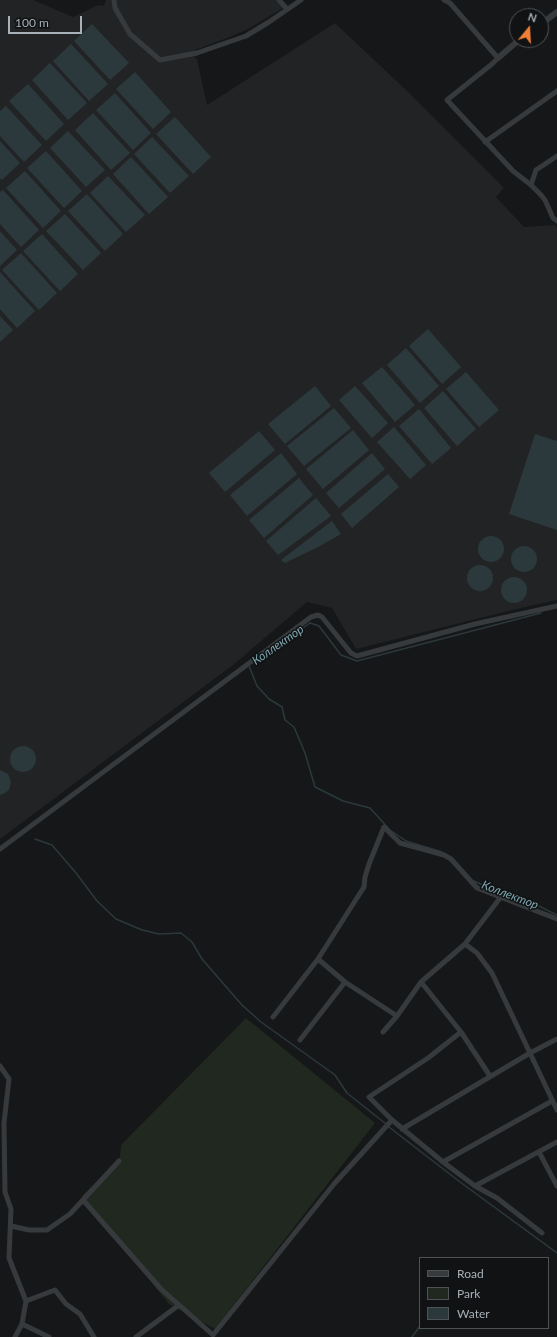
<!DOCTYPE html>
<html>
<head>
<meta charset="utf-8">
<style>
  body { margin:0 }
  #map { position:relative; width:557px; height:1337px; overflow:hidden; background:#161718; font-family:Lato,sans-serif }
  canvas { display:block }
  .legend { position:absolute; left:419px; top:1257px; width:130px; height:72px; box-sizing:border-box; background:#111213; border:1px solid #4d5255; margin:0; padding:5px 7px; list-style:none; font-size:12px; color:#a8b1b8 }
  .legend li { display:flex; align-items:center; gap:8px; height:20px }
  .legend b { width:20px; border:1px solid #4d5255 }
  .north { position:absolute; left:509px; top:8px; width:40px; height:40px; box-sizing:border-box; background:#111213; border:1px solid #4d5255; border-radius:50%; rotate:18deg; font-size:11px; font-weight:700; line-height:16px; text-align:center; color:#a8b1b8 }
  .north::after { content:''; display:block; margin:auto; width:14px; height:18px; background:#f17f35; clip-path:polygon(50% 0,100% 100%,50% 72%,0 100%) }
  .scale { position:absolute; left:8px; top:16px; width:74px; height:18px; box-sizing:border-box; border:2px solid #a8b1b8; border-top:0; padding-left:5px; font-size:12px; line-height:14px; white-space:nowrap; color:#a8b1b8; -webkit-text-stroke:3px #111213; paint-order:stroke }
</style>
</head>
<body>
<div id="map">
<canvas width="557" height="1337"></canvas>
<ul class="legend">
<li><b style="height:5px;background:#373a3d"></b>Road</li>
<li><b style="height:11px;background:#212820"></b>Park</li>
<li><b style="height:11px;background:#2c393c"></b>Water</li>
</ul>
<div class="north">N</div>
<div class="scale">100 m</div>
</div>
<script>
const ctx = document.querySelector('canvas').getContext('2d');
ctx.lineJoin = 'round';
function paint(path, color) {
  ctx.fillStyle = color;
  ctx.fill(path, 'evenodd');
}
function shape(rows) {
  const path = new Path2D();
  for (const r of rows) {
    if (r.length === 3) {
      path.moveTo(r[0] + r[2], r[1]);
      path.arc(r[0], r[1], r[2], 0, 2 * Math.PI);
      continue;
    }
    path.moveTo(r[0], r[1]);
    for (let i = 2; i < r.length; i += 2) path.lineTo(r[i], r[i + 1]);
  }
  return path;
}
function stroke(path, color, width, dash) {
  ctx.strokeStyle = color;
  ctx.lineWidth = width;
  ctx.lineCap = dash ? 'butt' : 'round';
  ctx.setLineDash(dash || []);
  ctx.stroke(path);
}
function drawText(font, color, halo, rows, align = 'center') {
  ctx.font = font + ' Lato,sans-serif';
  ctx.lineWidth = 3;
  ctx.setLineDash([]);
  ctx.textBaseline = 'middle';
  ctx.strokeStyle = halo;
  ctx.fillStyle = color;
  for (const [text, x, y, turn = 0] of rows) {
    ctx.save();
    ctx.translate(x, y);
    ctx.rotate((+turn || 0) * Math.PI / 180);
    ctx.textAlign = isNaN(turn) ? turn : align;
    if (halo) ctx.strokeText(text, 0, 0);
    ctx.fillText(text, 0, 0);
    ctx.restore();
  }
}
const built = shape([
  [0,0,33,0,73,17,98,5,104,6,106,0,276,0,283,8,248,29,227,38,195,50,197,56,194,57,197,59,207,105,335,23,406,90,504,188,496,197,524,227,555,225,557,228,557,600,512,610,356,649,332,608,307,602,233,665,0,839]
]);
const green = shape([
  [246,1018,375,1123,215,1329,169,1304,82,1196,120,1158,121,1145]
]);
const water = shape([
  [92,24,129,63,110,80,74,41],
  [71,44,108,84,89,101,53,61],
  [50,63,87,103,68,120,32,80],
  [135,72,171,112,153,129,116,89],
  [28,84,64,124,46,141,9,101],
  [115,93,151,133,133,150,96,110],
  [6,106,42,145,24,162,0,136,0,111],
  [93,113,130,153,111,170,75,130],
  [175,117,211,157,193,174,156,134],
  [68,131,105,170,86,187,50,148],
  [152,137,189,176,170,193,134,154],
  [0,141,20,163,2,180,0,178],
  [46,151,82,191,64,208,27,168],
  [131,157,168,197,149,214,113,174],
  [25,171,61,211,43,228,6,188],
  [108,176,145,215,126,232,90,193],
  [3,190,39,230,21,247,0,224,0,192],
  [87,194,123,234,105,251,68,211],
  [65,214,101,253,83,270,46,231],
  [0,231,17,250,0,266],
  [42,234,78,274,60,291,23,251],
  [21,253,57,293,39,310,2,270],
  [0,272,35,311,17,328,0,309],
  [0,316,13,330,0,342],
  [428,329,461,367,442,384,409,346],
  [406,348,439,386,420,403,387,365],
  [382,367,415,405,395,422,362,383],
  [466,372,499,410,479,427,446,389],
  [315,386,331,406,285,444,268,424],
  [355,386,388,423,372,438,339,400],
  [443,391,476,429,457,446,424,408],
  [334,408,351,428,304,466,287,446],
  [419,409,451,448,432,464,399,426],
  [394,427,426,465,410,479,377,442],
  [353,430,369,450,323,489,306,469],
  [259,431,275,450,225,492,209,473],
  [535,434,557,441,557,530,509,514],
  [281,453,297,474,247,516,230,495],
  [372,453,385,469,339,508,326,493],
  [388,474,399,487,352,528,341,514],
  [299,478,313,495,264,538,249,520],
  [316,498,331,516,278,555,266,541],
  [332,521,341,534,318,547,285,563,281,560],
  [491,549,13],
  [524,559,13],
  [480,578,13],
  [514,590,13],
  [23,759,13],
  [0,770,8,774,11,782,9,790,5,793,0,795]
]);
const stream = shape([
  [264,655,310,623,319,626,341,655,357,661,541,613],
  [249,666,257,686,269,699,282,707,285,720,294,727,305,753,315,787,343,801,370,808,390,830,406,841,442,852],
  [35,839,52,845,76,873,97,901,116,919,142,930,159,934,181,933,192,942,202,959,242,1005,261,1022,335,1075,347,1093,386,1124],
  [474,881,500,893,533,903,557,915],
  [389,1127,460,1182,557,1253],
  [412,1337,420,1326]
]);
const minor = shape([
  [114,0,115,8,130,34,160,60,197,53,246,36,269,22,301,0],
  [279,0,287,9],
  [444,0,450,3,498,58,492,64,447,100,513,171,531,185,541,195,545,200,553,218,557,221],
  [485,142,557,91],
  [531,185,536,170,557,156],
  [0,849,311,617,318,615,322,617,351,653,357,656,475,624,557,606],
  [465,944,477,953,492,973,557,1110],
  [318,959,345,982,397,1016],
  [421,982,461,1032,490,1076],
  [273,1017,318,959,364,887,365,877,369,864,384,827,400,843,444,855,451,859,477,888,557,919],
  [383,1032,397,1016,421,982,465,944,500,898],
  [461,1032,428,1058,369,1097,392,1120,443,1162,475,1186,497,1198,542,1233],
  [300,1040,345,982],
  [0,1066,9,1079,4,1123,5,1192,11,1209,9,1258,26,1301,22,1324,15,1337],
  [402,1129,530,1053,557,1039],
  [539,1152,557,1186],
  [443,1162,552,1101],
  [475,1186,557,1142],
  [83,1200,161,1289,213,1335,334,1184,392,1120],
  [11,1226,29,1230,47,1230,70,1214,119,1161],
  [26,1301,55,1290,66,1304,80,1314,94,1337],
  [22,1324,49,1337],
  [136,1337,179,1305]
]);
const tertiary = shape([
  [541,24,557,12],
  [498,58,519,40]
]);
const waterNames = [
  ["Коллектор",278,645,-35],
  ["Коллектор",510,895,21]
];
paint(built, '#222325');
paint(green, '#212820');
paint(water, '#2c393c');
stroke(stream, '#2c393c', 1.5);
stroke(minor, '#373a3d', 5);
stroke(tertiary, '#373a3d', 6);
drawText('italic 12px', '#7fa9b3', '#111213', waterNames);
</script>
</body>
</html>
